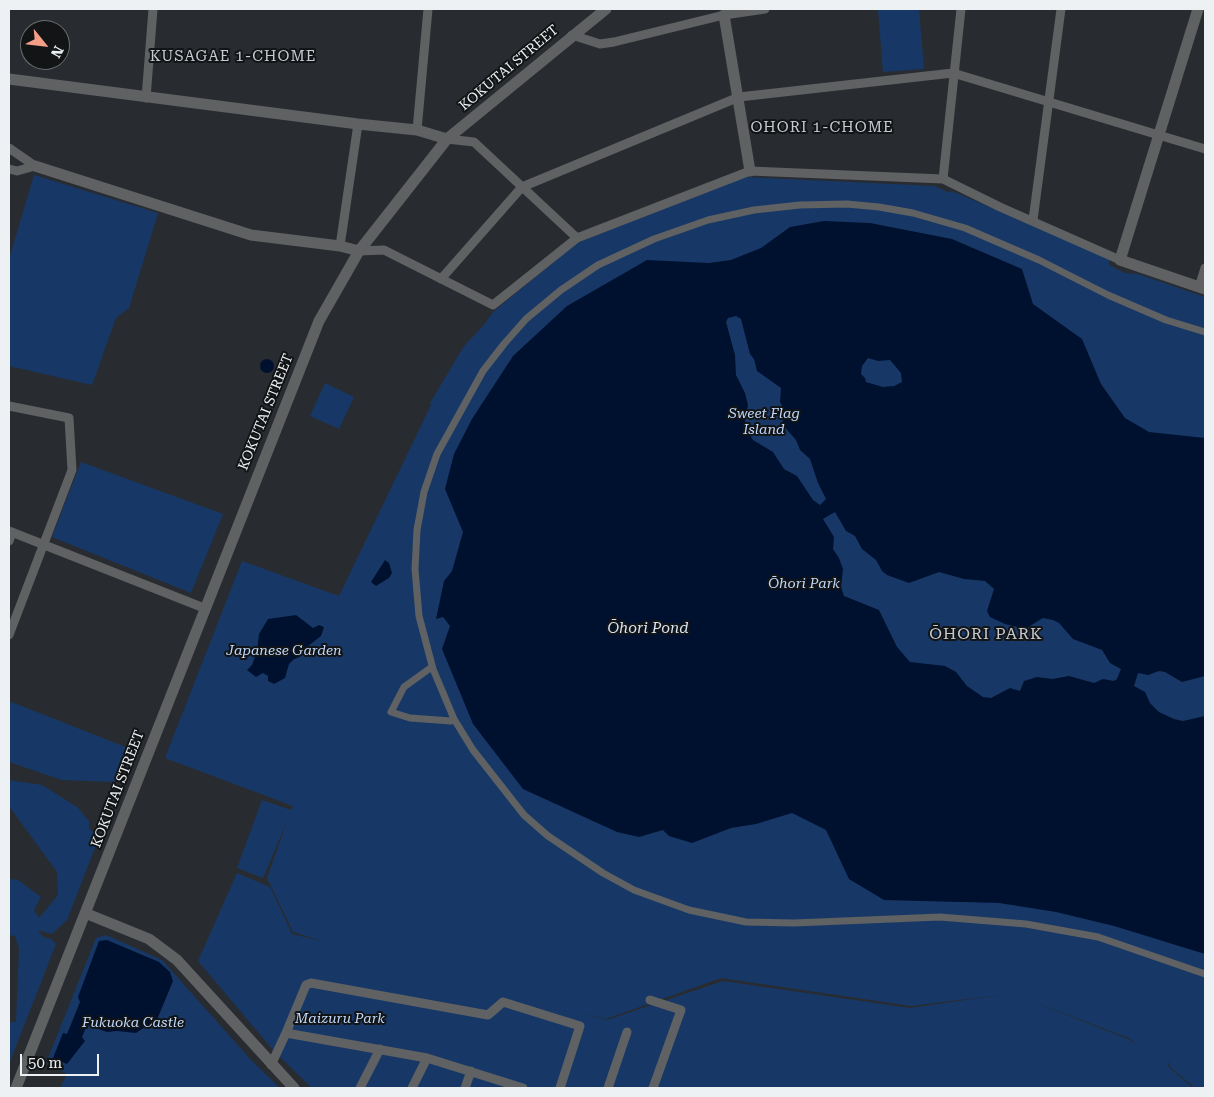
<!DOCTYPE html>
<html>
<head>
<meta charset="utf-8">
<style>
  body { margin:0 }
  #map { position:relative; width:1214px; height:1097px; overflow:hidden; background:#282c31; font-family:"Roboto Serif",serif }
  canvas { display:block }
  .frame { position:absolute; inset:0; border:10px solid #eef1f4; pointer-events:none }
  .north { position:absolute; left:20px; top:20px; width:50px; height:50px; box-sizing:border-box; background:#121416; border:1px solid #6a6c6f; border-radius:50%; rotate:119deg; font-size:14px; font-weight:700; line-height:20px; text-align:center; color:#eef1f4 }
  .north::after { content:''; display:block; margin:auto; width:18px; height:22px; background:#f49e87; clip-path:polygon(50% 0,100% 100%,50% 72%,0 100%) }
  .scale { position:absolute; left:20px; top:1054px; width:79px; height:22px; box-sizing:border-box; border:2px solid #eef1f4; border-top:0; padding-left:6px; font-size:15px; line-height:18px; white-space:nowrap; color:#eef1f4; -webkit-text-stroke:4px #121416; paint-order:stroke }
</style>
</head>
<body>
<div id="map">
<canvas width="1214" height="1097"></canvas>
<div class="frame"></div>
<div class="north">N</div>
<div class="scale">50 m</div>
</div>
<script>
const ctx = document.querySelector('canvas').getContext('2d');
ctx.lineJoin = 'round';
function paint(path, color) {
  ctx.fillStyle = color;
  ctx.fill(path, 'evenodd');
}
function shape(rows) {
  const path = new Path2D();
  for (const r of rows) {
    if (r.length === 3) {
      path.moveTo(r[0] + r[2], r[1]);
      path.arc(r[0], r[1], r[2], 0, 2 * Math.PI);
      continue;
    }
    path.moveTo(r[0], r[1]);
    for (let i = 2; i < r.length; i += 2) path.lineTo(r[i], r[i + 1]);
  }
  return path;
}
function stroke(path, color, width, dash) {
  ctx.strokeStyle = color;
  ctx.lineWidth = width;
  ctx.lineCap = dash ? 'butt' : 'round';
  ctx.setLineDash(dash || []);
  ctx.stroke(path);
}
function drawText(font, color, halo, rows, align = 'center') {
  ctx.font = font + ' "Roboto Serif",serif';
  ctx.lineWidth = 4;
  ctx.setLineDash([]);
  ctx.textBaseline = 'middle';
  ctx.strokeStyle = halo;
  ctx.fillStyle = color;
  for (const [text, x, y, turn = 0] of rows) {
    ctx.save();
    ctx.translate(x, y);
    ctx.rotate((+turn || 0) * Math.PI / 180);
    ctx.textAlign = isNaN(turn) ? turn : align;
    if (halo) ctx.strokeText(text, 0, 0);
    ctx.fillText(text, 0, 0);
    ctx.restore();
  }
}
const green = shape([
  [878,9,919,9,924,69,883,72],
  [34,175,158,213,129,308,116,318,92,385,9,366,9,259],
  [745,177,934,186,950,193,952,191,1109,258,1109,265,1125,273,1138,274,1205,297,1205,1088,1195,1088,1169,1066,1171,1058,1168,1066,1157,1057,1193,1088,312,1088,274,1051,198,961,237,873,270,887,292,934,325,942,293,932,267,878,288,819,263,878,237,868,262,800,291,810,293,806,165,758,242,561,339,596,431,405,430,403,464,346,483,326,493,312,577,243],
  [721,978,911,1006,1000,995,910,1008,723,981,607,1020,578,1012,606,1019],
  [1020,997,1129,1038,1137,1044,1128,1039],
  [325,383,354,397,339,429,310,416],
  [81,462,223,514,191,593,52,537],
  [9,701,128,748,114,782,62,780,9,762],
  [9,780,42,785,77,807,89,821,89,829,100,835,67,920,52,934,38,930,43,937,51,939,56,944,9,1064,9,1022,16,1022,19,948,15,936,9,935,9,879,18,880,41,897,34,910,39,918,58,895,57,872,9,806],
  [106,935,162,960,251,1060,280,1088,60,1088,67,1074,46,1063,96,938]
]);
const water = shape([
  [824,221,870,223,952,239,1022,269,1033,304,1082,339,1101,384,1125,418,1149,432,1205,438,1205,676,1182,682,1165,672,1159,671,1148,675,1138,673,1134,686,1145,692,1150,703,1159,712,1174,719,1183,721,1205,716,1205,954,1114,926,1056,912,999,903,884,900,849,879,826,830,792,813,756,824,731,828,692,843,669,836,663,830,639,837,617,832,523,789,473,724,442,649,450,626,443,617,436,619,444,581,452,571,463,532,445,489,454,454,472,419,513,356,567,306,647,260,709,263,731,260,761,248,790,227],
  [736,316,741,319,750,354,754,359,757,371,781,388,780,402,785,411,782,424,796,440,800,450,810,459,818,483,826,499,820,505,813,500,797,476,784,469,773,452,753,440,746,428,745,420,748,405,745,393,736,375,735,355,726,322,728,318],
  [868,358,878,361,890,360,901,373,902,382,894,386,883,387,866,382,865,378,861,374,862,366],
  [835,512,846,531,855,536,862,549,876,560,882,571,887,575,909,583,939,572,964,579,985,581,994,589,987,611,990,617,1005,624,1025,629,1043,618,1053,620,1059,623,1073,639,1102,650,1110,663,1121,669,1117,679,1114,681,1103,679,1094,683,1069,676,1052,679,1037,677,1024,681,1020,691,1010,688,991,698,983,697,967,686,956,672,945,666,910,662,897,647,879,610,844,596,841,587,843,569,839,558,833,549,834,537,823,519],
  [267,366,7],
  [385,560,389,563,392,573,389,578,376,586,371,582],
  [296,615,313,628,319,625,324,627,321,636,303,650,300,657,294,659,289,664,285,678,274,684,268,681,268,676,263,673,256,677,247,670,252,665,257,651,259,634,268,619],
  [107,940,159,962,170,972,173,981,154,1027,148,1025,136,1033,117,1031,107,1032,87,1025,82,1037,85,1041,67,1064,53,1058,63,1033,67,1034,80,1002,78,997,99,941]
]);
const pedestrian = shape([
  [1205,332,1166,320,1108,295,1039,260,965,228,913,213,879,207,847,204,800,205,754,210,708,220,654,239,598,265,561,290,526,319,504,344,483,371,437,454,424,492,417,530,415,569,419,616,433,669,454,719,473,750,524,815,548,836,603,873,634,890,689,910,746,922,794,923,940,917,1026,924,1098,937,1205,974],
  [429,669,404,687,391,712,410,718,451,721]
]);
const minor = shape([
  [572,35,600,44,614,42,724,15,765,9],
  [146,98,153,9],
  [417,130,428,9],
  [447,139,474,142,577,238],
  [9,148,35,166],
  [9,169,17,171,35,166],
  [943,179,961,9],
  [1033,220,1061,9],
  [340,246,358,124],
  [359,251,384,250,493,305,577,238,750,171,943,179,1000,207,1120,260],
  [441,279,522,187,739,97,953,73,1205,149],
  [1199,287,1205,268],
  [9,406,69,418,72,470,9,635],
  [9,531,204,608],
  [9,541,12,532],
  [650,1000,681,1010,653,1088],
  [286,1033,306,985,311,983,488,1015,503,1002,580,1026,560,1088],
  [271,1065,286,1033,427,1058,523,1088],
  [360,1088,380,1049],
  [412,1088,427,1058],
  [465,1088,471,1071],
  [608,1088,627,1032]
]);
const tertiary = shape([
  [1198,9,1120,260,1205,289],
  [724,15,750,171],
  [9,79,358,124,417,130,447,139],
  [35,166,251,235,340,246,359,251],
  [85,913,149,939,177,960,294,1088],
  [16,1088,319,321,359,251,447,139,606,9]
]);
const streetNames = [
  ["KOKUTAI STREET",509,68,-40],
  ["KOKUTAI STREET",266,412,-68],
  ["KOKUTAI STREET",118,789,-69]
];
const parkNames = [
  ["Sweet Flag",764,414],
  ["Island",764,430],
  ["Ōhori Park",804,584],
  ["Japanese Garden",284,651],
  ["Maizuru Park",340,1019],
  ["Fukuoka Castle",133,1023]
];
const neighbourhoodNames = [
  ["KUSAGAE 1-CHOME",233,57],
  ["OHORI 1-CHOME",822,128]
];
const waterNames = [
  ["Ōhori Pond",648,629]
];
const quarterNames = [
  ["ŌHORI PARK",986,634]
];
paint(green, '#173866');
paint(water, '#00112f');
stroke(pedestrian, '#5f6163', 7);
stroke(minor, '#5f6163', 9);
stroke(tertiary, '#5f6163', 11);
drawText('14px', '#eef1f4', '#121416', streetNames);
drawText('italic 14px', '#c0d9fc', '#121416', parkNames);
ctx.letterSpacing = '1px';
drawText('15px', '#c6cbd2', '#121416', neighbourhoodNames);
ctx.letterSpacing = '0px';
drawText('italic 15px', '#d6e3f5', '#121416', waterNames);
ctx.letterSpacing = '1px';
drawText('16px', '#c6cbd2', '#121416', quarterNames);
ctx.letterSpacing = '0px';
</script>
</body>
</html>
